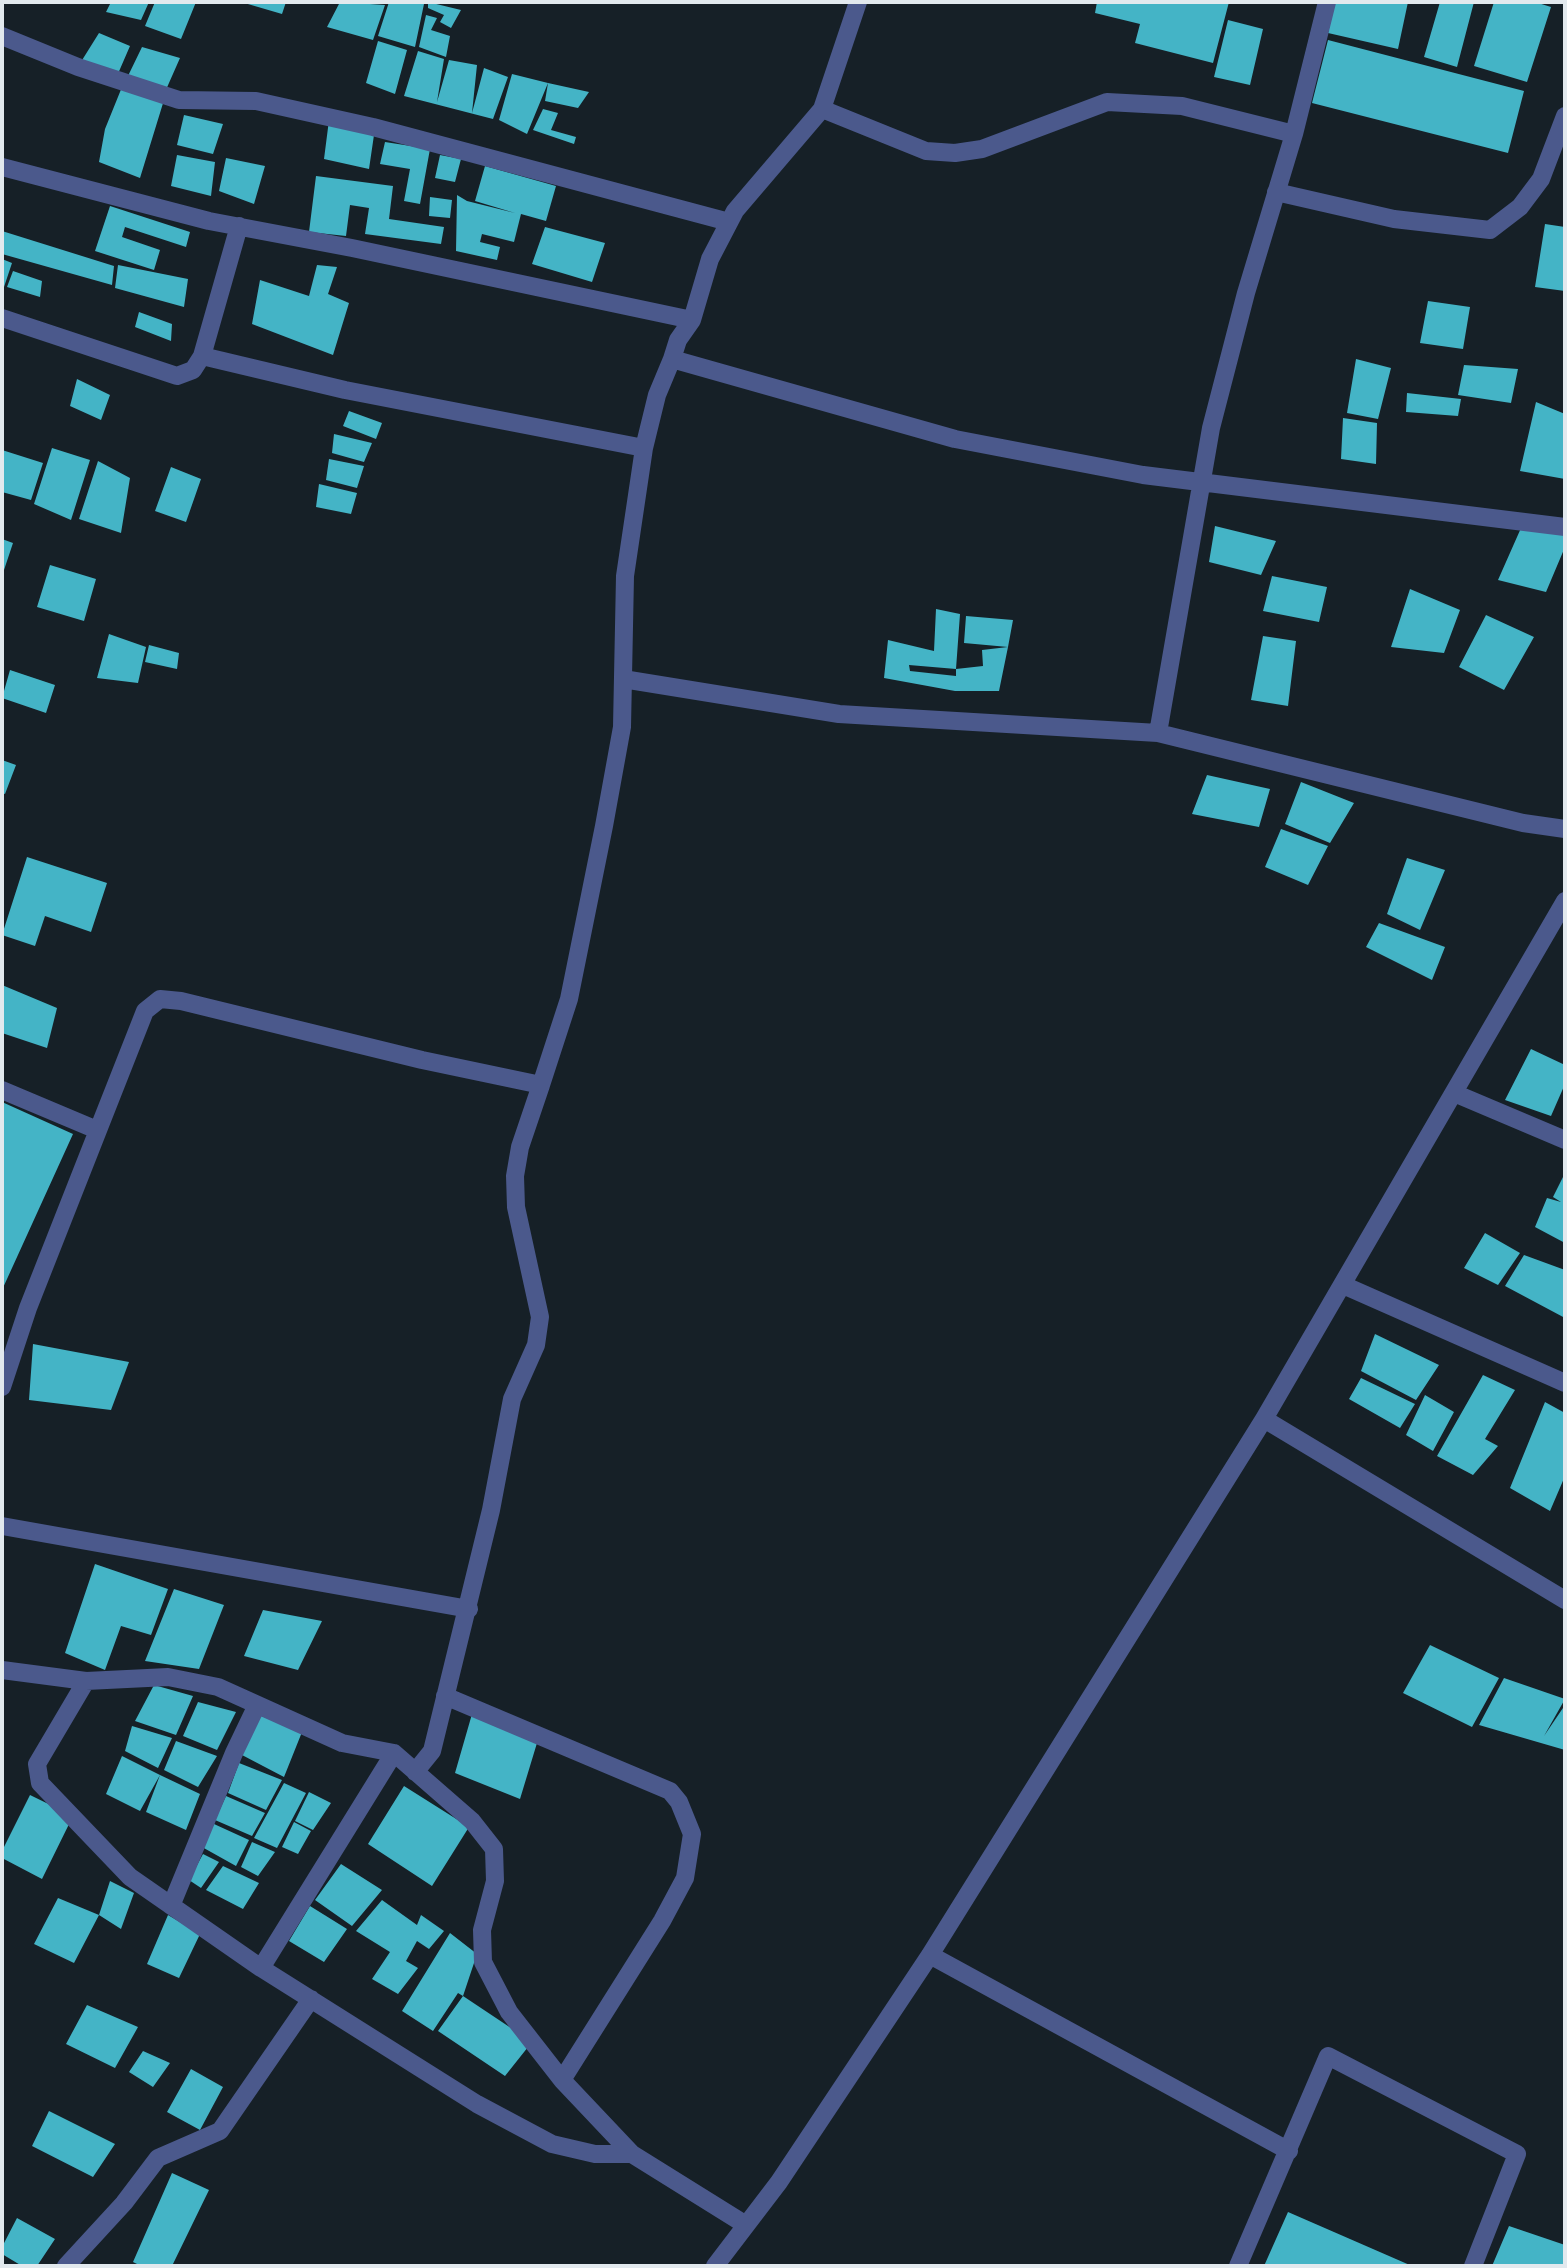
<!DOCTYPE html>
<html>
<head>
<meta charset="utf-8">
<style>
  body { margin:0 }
  #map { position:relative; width:1567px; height:2268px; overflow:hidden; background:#162027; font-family:Signika,sans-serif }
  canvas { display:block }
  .frame { position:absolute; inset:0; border:4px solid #e2e9ee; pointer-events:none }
</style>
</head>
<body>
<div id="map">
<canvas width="1567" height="2268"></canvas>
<div class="frame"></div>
</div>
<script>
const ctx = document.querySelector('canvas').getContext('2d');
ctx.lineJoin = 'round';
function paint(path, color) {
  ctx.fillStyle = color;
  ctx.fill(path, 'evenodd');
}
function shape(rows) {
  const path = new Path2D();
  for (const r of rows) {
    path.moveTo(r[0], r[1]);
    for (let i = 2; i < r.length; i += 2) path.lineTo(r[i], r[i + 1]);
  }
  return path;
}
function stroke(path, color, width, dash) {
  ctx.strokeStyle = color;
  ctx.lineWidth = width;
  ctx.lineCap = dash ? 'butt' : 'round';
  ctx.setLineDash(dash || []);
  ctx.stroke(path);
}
const building = shape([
  [111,2,149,2,141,20,106,12],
  [155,2,196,2,181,39,145,26],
  [241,2,286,2,282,14],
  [340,2,385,5,373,40,327,27],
  [389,2,424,4,415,47,378,36],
  [428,2,461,10,451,28,440,22,444,15,428,8],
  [1097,2,1229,2,1213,63,1135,43,1140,24,1095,13],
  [1335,2,1408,2,1398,49,1328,33],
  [1440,2,1474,2,1457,67,1424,57],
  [1494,2,1535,2,1551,7,1527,82,1474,66],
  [426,15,437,18,431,30,450,36,446,57,419,47],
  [1228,20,1263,29,1250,85,1214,77],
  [99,33,130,46,117,76,79,65],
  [1328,40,1524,91,1508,153,1312,103],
  [378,41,407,50,395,94,366,83],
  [142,47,180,58,165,92,127,78],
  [418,51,444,59,437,102,449,60,477,65,472,113,484,68,508,77,493,119,404,96],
  [512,74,548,83,589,92,578,108,545,101,548,83,527,134,499,120],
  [122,87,164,100,140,178,99,162,105,129],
  [543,109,558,113,551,130,576,137,574,144,533,130],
  [184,115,223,124,213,154,177,145],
  [329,120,374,135,369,169,324,159],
  [385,142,430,149,420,204,404,201,410,169,380,164],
  [177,155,215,162,211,196,171,186],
  [440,155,461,159,455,182,435,178],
  [226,158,265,166,254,204,219,191],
  [485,166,556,186,546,221,521,214,514,242,482,234,480,242,500,247,497,260,456,251,457,195,467,201,515,213,475,201],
  [316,176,393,186,389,219,444,227,441,244,365,234,369,208,350,205,346,236,309,232],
  [430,197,452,200,450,218,429,216],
  [110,206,190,232,186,247,125,227,122,237,160,250,154,270,95,251],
  [1545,224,1565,227,1565,291,1535,287],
  [545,227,605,243,592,282,532,264],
  [2,231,114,266,112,285,2,254],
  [2,259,12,263,4,287,2,286],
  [118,265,188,279,184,307,115,288],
  [317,265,337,267,328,294,349,303,333,355,252,324,260,280,309,296],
  [13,271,42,281,40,297,7,287],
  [1428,301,1470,307,1463,349,1420,343],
  [139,312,172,324,171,341,135,327],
  [1356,359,1391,368,1378,419,1347,413],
  [1464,365,1518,369,1511,403,1458,395],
  [77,379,110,395,101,420,70,406],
  [1407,393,1461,399,1458,416,1406,412],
  [1536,402,1565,414,1565,479,1520,471],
  [349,411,382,423,376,439,343,426],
  [1343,418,1377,423,1376,464,1341,459],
  [334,434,372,443,364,462,332,453],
  [52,448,90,460,71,520,34,504],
  [2,450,43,463,31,500,2,492],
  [329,459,364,466,357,488,326,480],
  [98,461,130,478,121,533,79,519],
  [171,467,201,479,186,522,155,511],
  [319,484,357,493,351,514,316,507],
  [1215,526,1276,541,1261,575,1209,562],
  [1521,528,1565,534,1565,547,1546,592,1498,580],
  [2,539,13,543,2,576],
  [50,565,96,579,84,621,37,607],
  [1272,576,1327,587,1319,622,1263,611],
  [1410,589,1460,610,1444,653,1391,647],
  [936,609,960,614,956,669,909,665,910,671,956,676,956,669,983,666,982,650,1008,647,964,643,966,616,1013,620,1008,647,999,691,955,691,884,678,888,640,934,651],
  [1486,615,1534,637,1504,690,1459,667],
  [109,634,146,647,138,683,97,678],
  [1263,636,1296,641,1288,706,1251,700],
  [149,645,179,653,177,669,145,662],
  [10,670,55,685,46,713,2,698],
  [2,760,16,765,5,794,2,793],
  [1207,775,1270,789,1259,827,1192,814],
  [1301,782,1354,803,1330,843,1285,824],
  [1281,829,1328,846,1308,885,1265,867],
  [27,857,107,883,91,932,45,916,35,946,2,935],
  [1407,858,1445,870,1420,930,1387,914],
  [1379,923,1445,947,1432,980,1366,947],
  [2,985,57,1008,47,1048,2,1033],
  [1531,1049,1565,1065,1565,1084,1551,1116,1505,1100],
  [2,1102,73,1134,2,1290],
  [1565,1173,1565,1243,1535,1227,1547,1198,1561,1202,1553,1197],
  [1485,1233,1520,1253,1498,1285,1464,1268],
  [1524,1255,1565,1270,1565,1318,1505,1286],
  [1375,1334,1439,1365,1416,1400,1361,1371],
  [33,1344,129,1362,111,1410,29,1400],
  [1483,1375,1515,1390,1485,1439,1498,1446,1473,1475,1437,1456],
  [1361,1378,1415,1404,1400,1428,1349,1399],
  [1425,1395,1454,1412,1433,1451,1406,1435],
  [1545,1402,1565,1413,1565,1476,1550,1511,1510,1488],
  [95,1564,168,1589,151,1635,121,1626,105,1670,65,1653],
  [174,1589,224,1605,199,1669,145,1661],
  [263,1610,322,1621,298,1670,244,1656],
  [1430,1645,1499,1678,1472,1727,1403,1693],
  [1504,1678,1565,1699,1544,1736,1565,1705,1565,1750,1479,1725],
  [154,1685,193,1696,176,1735,135,1721],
  [198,1702,236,1712,217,1750,183,1736],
  [472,1714,537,1743,520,1799,455,1773],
  [259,1715,302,1732,284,1777,242,1755],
  [132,1726,172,1738,158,1768,125,1751],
  [176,1741,217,1756,198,1787,164,1770],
  [122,1756,160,1775,140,1811,106,1794],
  [239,1763,282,1780,266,1810,228,1793],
  [160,1775,200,1794,186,1830,146,1812],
  [284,1783,306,1793,277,1848,254,1838],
  [404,1786,469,1827,432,1886,368,1844],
  [309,1792,331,1803,313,1830,295,1821],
  [30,1795,73,1816,42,1879,2,1858,2,1851],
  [226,1796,265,1813,252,1836,215,1820],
  [294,1822,311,1831,298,1854,282,1847],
  [214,1824,249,1840,236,1866,202,1847],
  [252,1842,275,1852,258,1876,241,1867],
  [203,1854,219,1862,201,1888,189,1880],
  [341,1864,382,1890,352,1926,315,1900],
  [223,1866,259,1883,243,1909,206,1890],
  [110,1881,134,1893,121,1929,99,1915,74,1963,34,1944,58,1898,99,1915],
  [382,1900,417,1925,421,1915,444,1931,429,1949,417,1941,406,1961,418,1968,398,1994,372,1979,390,1952,356,1931],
  [310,1906,347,1929,324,1962,289,1941],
  [168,1915,200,1934,179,1978,147,1964],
  [450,1933,477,1954,463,1996,458,1993,433,2031,402,2011],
  [463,1996,532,2042,505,2076,438,2031],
  [87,2005,138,2027,115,2068,66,2044],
  [143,2051,170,2063,153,2087,129,2072],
  [191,2069,223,2087,200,2130,167,2112],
  [49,2111,115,2144,93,2177,32,2146],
  [172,2173,209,2190,172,2266,141,2266,133,2262],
  [1288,2212,1412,2266,1264,2266],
  [17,2218,55,2239,37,2266,22,2266,2,2254,2,2247],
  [1509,2226,1565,2245,1565,2266,1492,2266]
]);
const minor = shape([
  [858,2,822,109,735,211,710,259,692,320,678,340,672,359,955,439,1143,475,1565,527],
  [2,36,78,67,179,100,256,101,373,127,729,222],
  [822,109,926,151,955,153,982,149,1107,102,1182,106,1294,134],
  [2,167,209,221,352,248,692,320],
  [1276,192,1394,219,1490,230,1520,207,1541,179,1565,116],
  [2,318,177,376,193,370,202,356,239,226],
  [202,356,345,390,644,448],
  [623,679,839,714,1158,733,1211,428,1246,293,1294,134,1327,2],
  [1158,733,1523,823,1565,829],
  [2,1090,97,1130],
  [1454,1093,1565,1140],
  [1343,1285,1565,1383],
  [2,1387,28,1308,145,1011,160,999,181,1001,422,1060,541,1085,569,999,604,826,622,727,625,576,644,448,657,395,672,359],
  [1264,1419,1565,1600],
  [2,1526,469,1609],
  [2,1670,86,1681,168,1677,218,1687,342,1743,394,1753,472,1821,494,1849,495,1881,482,1930,483,1962,509,2012,562,2080,632,2154,746,2225],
  [86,1681,37,1764,40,1783,130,1877,261,1968,477,2104,552,2144,595,2154,632,2154],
  [445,1696,670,1791,679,1802,692,1834,685,1878,662,1921,562,2080],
  [415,1772,432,1751,491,1510,512,1399,536,1345,540,1317,516,1207,515,1176,520,1147,541,1085],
  [171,1906,234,1753,257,1705],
  [930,1955,1289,2151],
  [261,1968,394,1753],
  [66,2266,124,2203,158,2158,220,2131,311,1999],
  [715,2266,779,2182,930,1955,1264,1419,1565,901],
  [1238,2266,1328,2056,1517,2154,1473,2266]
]);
paint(building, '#44b4c6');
stroke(minor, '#4b598c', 18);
</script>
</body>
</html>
